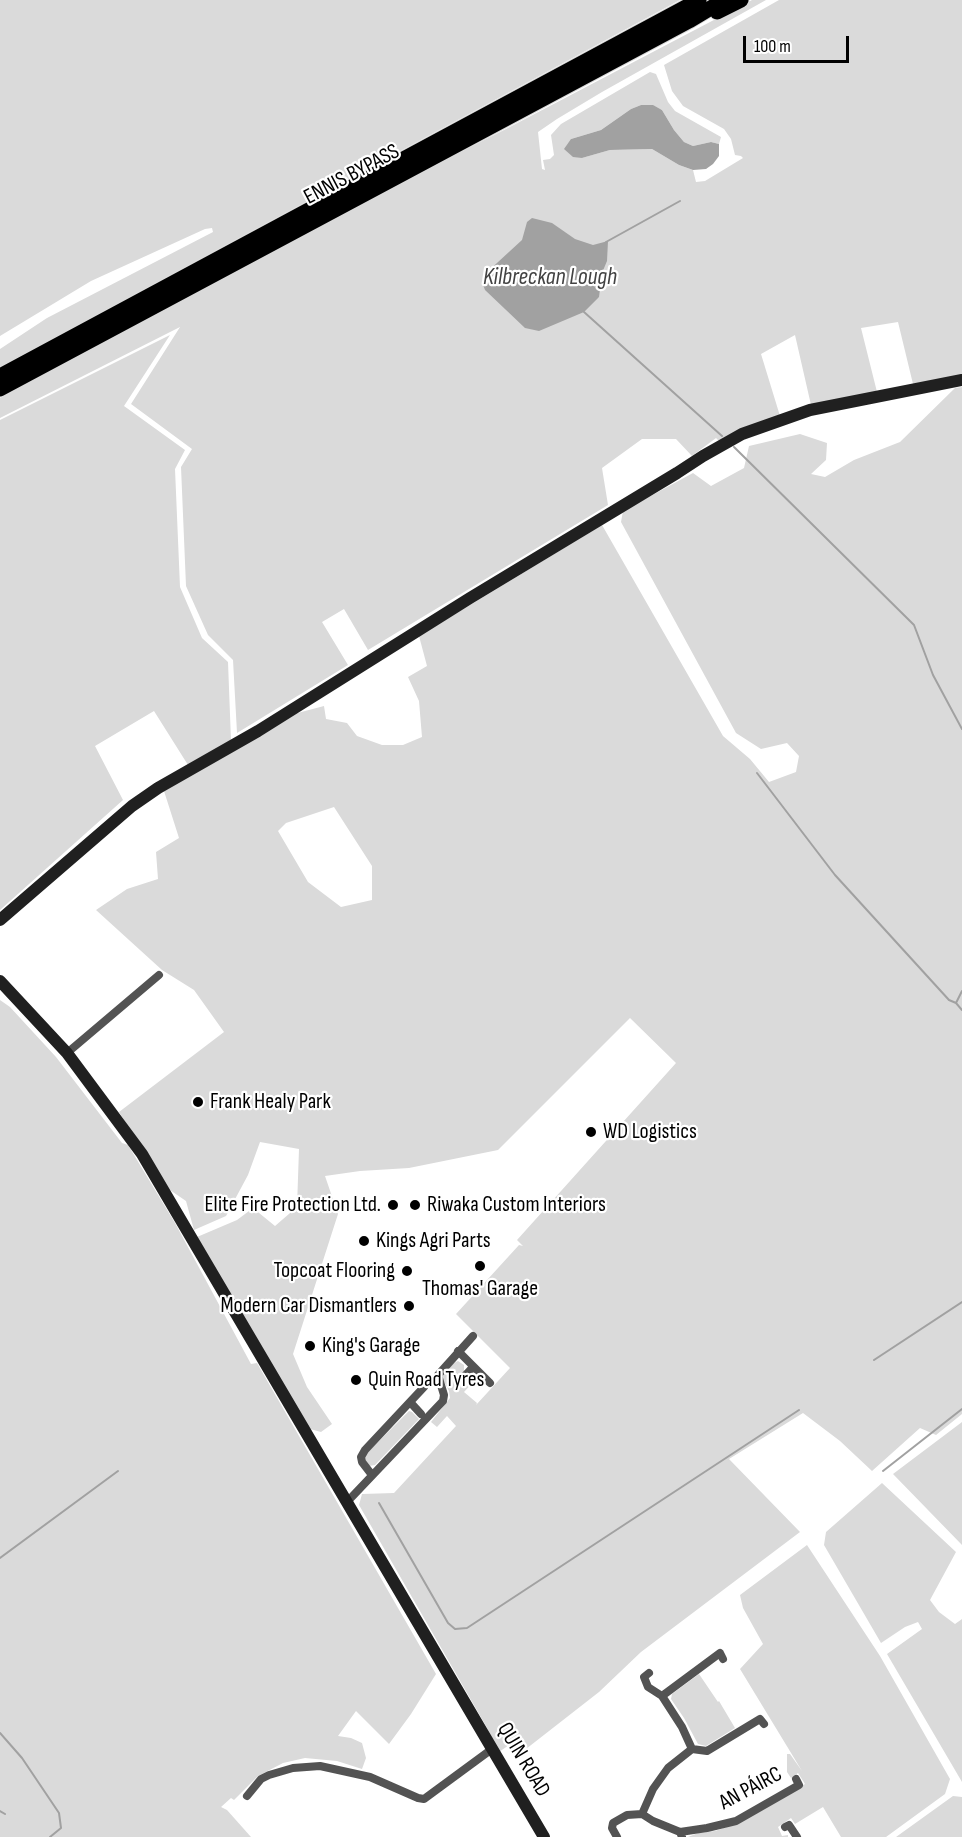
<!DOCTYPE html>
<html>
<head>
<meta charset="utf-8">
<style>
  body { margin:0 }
  #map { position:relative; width:962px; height:1837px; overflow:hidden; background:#fff; font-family:"Sofia Sans Condensed",sans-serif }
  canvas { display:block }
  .scale { position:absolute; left:743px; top:36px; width:106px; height:27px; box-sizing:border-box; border:3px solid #000; border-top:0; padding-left:8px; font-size:18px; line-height:21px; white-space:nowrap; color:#000; -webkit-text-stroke:4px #fff; paint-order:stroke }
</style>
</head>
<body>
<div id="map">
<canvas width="962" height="1837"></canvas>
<div class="scale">100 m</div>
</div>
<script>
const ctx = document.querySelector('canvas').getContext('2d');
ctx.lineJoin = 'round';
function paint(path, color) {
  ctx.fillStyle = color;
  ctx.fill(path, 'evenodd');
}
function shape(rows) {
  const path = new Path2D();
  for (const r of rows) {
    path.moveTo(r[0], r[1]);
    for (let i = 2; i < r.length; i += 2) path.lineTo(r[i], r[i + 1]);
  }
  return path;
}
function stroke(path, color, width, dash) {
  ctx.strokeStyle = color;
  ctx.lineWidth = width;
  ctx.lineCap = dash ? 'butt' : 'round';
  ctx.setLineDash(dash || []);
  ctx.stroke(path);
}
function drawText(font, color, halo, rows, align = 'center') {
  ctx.font = font + ' "Sofia Sans Condensed",sans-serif';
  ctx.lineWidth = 4.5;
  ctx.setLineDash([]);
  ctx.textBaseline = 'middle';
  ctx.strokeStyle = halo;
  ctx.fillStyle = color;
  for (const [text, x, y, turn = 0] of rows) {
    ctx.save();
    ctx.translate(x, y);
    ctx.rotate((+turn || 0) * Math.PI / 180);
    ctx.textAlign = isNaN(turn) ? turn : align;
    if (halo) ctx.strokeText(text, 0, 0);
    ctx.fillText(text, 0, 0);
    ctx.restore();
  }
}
const green = shape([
  [0,0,680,0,0,367,0,349,47,318,213,232,212,228,205,229,91,281,0,336],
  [752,0,766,0,602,92,557,119,538,132,542,169,545,170,543,160,550,159,554,155,551,135,561,124,650,72,656,74,668,102,675,111,721,137,719,144,711,142,693,146,684,142,674,130,662,110,652,105,641,105,631,109,601,130,571,139,582,158,610,150,652,149,679,165,693,170,696,182,705,181,743,158,741,156,735,155,731,139,724,129,683,106,672,91,664,65,779,0,962,0,962,375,913,384,898,322,861,328,877,392,811,405,795,335,761,354,780,416,720,442,716,438,692,456,676,439,642,439,602,468,608,505,368,650,344,609,322,622,348,665,237,733,233,660,208,635,186,586,181,467,192,449,131,404,180,327,0,418,0,398,397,184,504,130],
  [170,335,124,406,185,450,175,469,180,587,202,638,228,662,231,741,188,765,154,711,95,746,123,800,0,910,0,420],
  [962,387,962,1414,936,1435,920,1428,872,1471,840,1441,803,1413,729,1459,800,1532,641,1652,599,1692,517,1756,509,1745,499,1752,486,1726,359,1505,362,1494,394,1493,456,1426,447,1416,437,1427,431,1422,450,1398,449,1391,441,1376,454,1363,458,1361,464,1365,464,1372,459,1377,465,1382,470,1377,478,1377,464,1392,477,1403,476,1405,510,1368,456,1314,519,1245,523,1246,517,1240,676,1063,630,1018,498,1150,409,1168,360,1171,325,1176,338,1214,293,1354,307,1387,332,1424,321,1432,310,1429,197,1237,237,1220,253,1208,275,1226,297,1207,299,1149,260,1142,248,1175,226,1216,194,1230,186,1201,167,1188,119,1112,224,1032,194,990,162,970,96,910,127,889,158,879,156,852,179,838,164,791,290,715,324,706,326,719,347,723,357,736,382,745,403,745,422,737,419,701,408,677,427,666,419,636,602,525,723,736,750,759,769,782,796,772,799,756,787,743,761,749,736,733,621,522,623,511,693,473,711,486,744,468,749,446,800,434,827,443,826,460,811,474,825,477,854,460,900,442,955,388],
  [334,807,372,866,372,900,341,907,308,882,278,831,286,823],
  [0,1000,10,1007,56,1057,122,1143,128,1145,175,1223,251,1364,257,1363,436,1674,411,1714,389,1744,356,1711,338,1736,351,1738,362,1743,366,1758,362,1769,337,1761,305,1758,283,1763,258,1776,234,1800,231,1798,221,1807,227,1810,251,1837,0,1837],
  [409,1411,412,1412,419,1419,375,1465,369,1466,365,1461,365,1455],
  [962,1422,962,1545,893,1474],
  [882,1483,956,1552,930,1600,939,1612,955,1624,962,1619,962,1782,887,1654,922,1629,918,1622,905,1627,881,1643,824,1545,826,1532],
  [807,1545,880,1656,950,1779,945,1794,886,1837,841,1837,823,1807,795,1824,791,1818,778,1827,782,1836,788,1835,788,1837,688,1837,698,1833,715,1831,738,1823,805,1784,798,1773,791,1778,787,1772,787,1754,790,1754,802,1771,740,1669,763,1644,743,1608,740,1595],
  [699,1674,718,1702,719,1701,735,1728,706,1746,698,1744,684,1718,671,1699,672,1694],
  [953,1796,962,1797,962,1837,896,1837]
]);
const water = shape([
  [641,105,653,105,662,110,674,130,684,142,693,146,711,142,719,144,719,156,713,164,706,169,693,170,679,165,652,149,610,150,582,158,573,157,564,149,571,139,601,130,631,109],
  [532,218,552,223,575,239,593,245,608,241,607,261,602,273,599,297,584,312,539,331,525,328,485,290,482,282,485,274,522,240,527,222]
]);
const stream = shape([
  [606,242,680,201],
  [584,312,722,436],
  [734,447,914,625,933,675,962,729],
  [757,773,835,875,949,1000,956,1003,962,1010],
  [956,1003,962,991],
  [874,1360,962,1302],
  [883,1471,962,1409],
  [379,1503,448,1623,455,1629,467,1628,799,1410],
  [0,1558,118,1471],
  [0,1733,22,1758,59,1813,61,1828,50,1837],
  [0,1811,5,1814]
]);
const street = shape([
  [67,1053,159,975],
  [458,1351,490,1383],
  [463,1378,473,1367],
  [410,1402,421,1414],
  [372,1475,362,1462,361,1457,365,1450,424,1387],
  [347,1502,443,1401,444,1395,438,1375,473,1336],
  [649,1673,644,1677,648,1687,662,1696,682,1727,692,1749,707,1751,760,1719,764,1724],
  [662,1696,720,1653,723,1659],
  [247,1796,261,1779,269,1775,293,1768,320,1766,370,1777,418,1798,424,1799,492,1749],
  [785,1827,789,1825,797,1837],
  [680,1832,653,1821,642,1814,653,1789,668,1768,692,1749],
  [617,1837,612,1828,613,1823,627,1815,642,1814],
  [682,1837,680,1832,707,1828,736,1821,799,1785,796,1779]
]);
const secondary = shape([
  [0,920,132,806,158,788,258,731,470,598,677,473,703,456,742,434,810,410,962,380],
  [0,981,67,1053,142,1154,544,1837]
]);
const highway = shape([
  [717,12,741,0],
  [0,376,699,0],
  [0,389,689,21,724,0]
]);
const markers = [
  [198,1102,6,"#000"],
  [591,1132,6,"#000"],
  [393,1205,6,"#000"],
  [415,1205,6,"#000"],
  [364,1241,6,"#000"],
  [480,1266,6,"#000"],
  [407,1271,6,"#000"],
  [409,1306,6,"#000"],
  [310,1346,6,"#000"],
  [356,1380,6,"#000"]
];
const streetNames = [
  ["ENNIS BYPASS",352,175,-28],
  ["QUIN ROAD",523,1760,59],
  ["AN PÁIRC",751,1789,-28]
];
const poiNames = [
  ["Frank Healy Park",210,1102],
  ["WD Logistics",603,1132],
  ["Elite Fire Protection Ltd.",381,1205,"right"],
  ["Riwaka Custom Interiors",427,1205],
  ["Kings Agri Parts",376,1241],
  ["Topcoat Flooring",395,1271,"right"],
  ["Thomas' Garage",480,1289,"center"],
  ["Modern Car Dismantlers",397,1306,"right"],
  ["King's Garage",322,1346],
  ["Quin Road Tyres",368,1380]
];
const waterNames = [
  ["Kilbreckan Lough",550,278]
];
paint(green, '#dadada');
paint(water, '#a1a1a1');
stroke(stream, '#a1a1a1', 2);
stroke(highway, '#dbdbdb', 17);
stroke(street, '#535353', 8);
stroke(secondary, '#202020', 12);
stroke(highway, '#000', 15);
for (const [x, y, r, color] of markers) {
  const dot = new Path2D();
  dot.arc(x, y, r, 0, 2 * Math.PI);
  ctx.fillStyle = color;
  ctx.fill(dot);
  stroke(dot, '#fff', 2);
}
drawText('22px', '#000', '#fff', streetNames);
drawText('22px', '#000', '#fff', poiNames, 'left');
drawText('italic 24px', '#424242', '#fff', waterNames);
</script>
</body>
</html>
